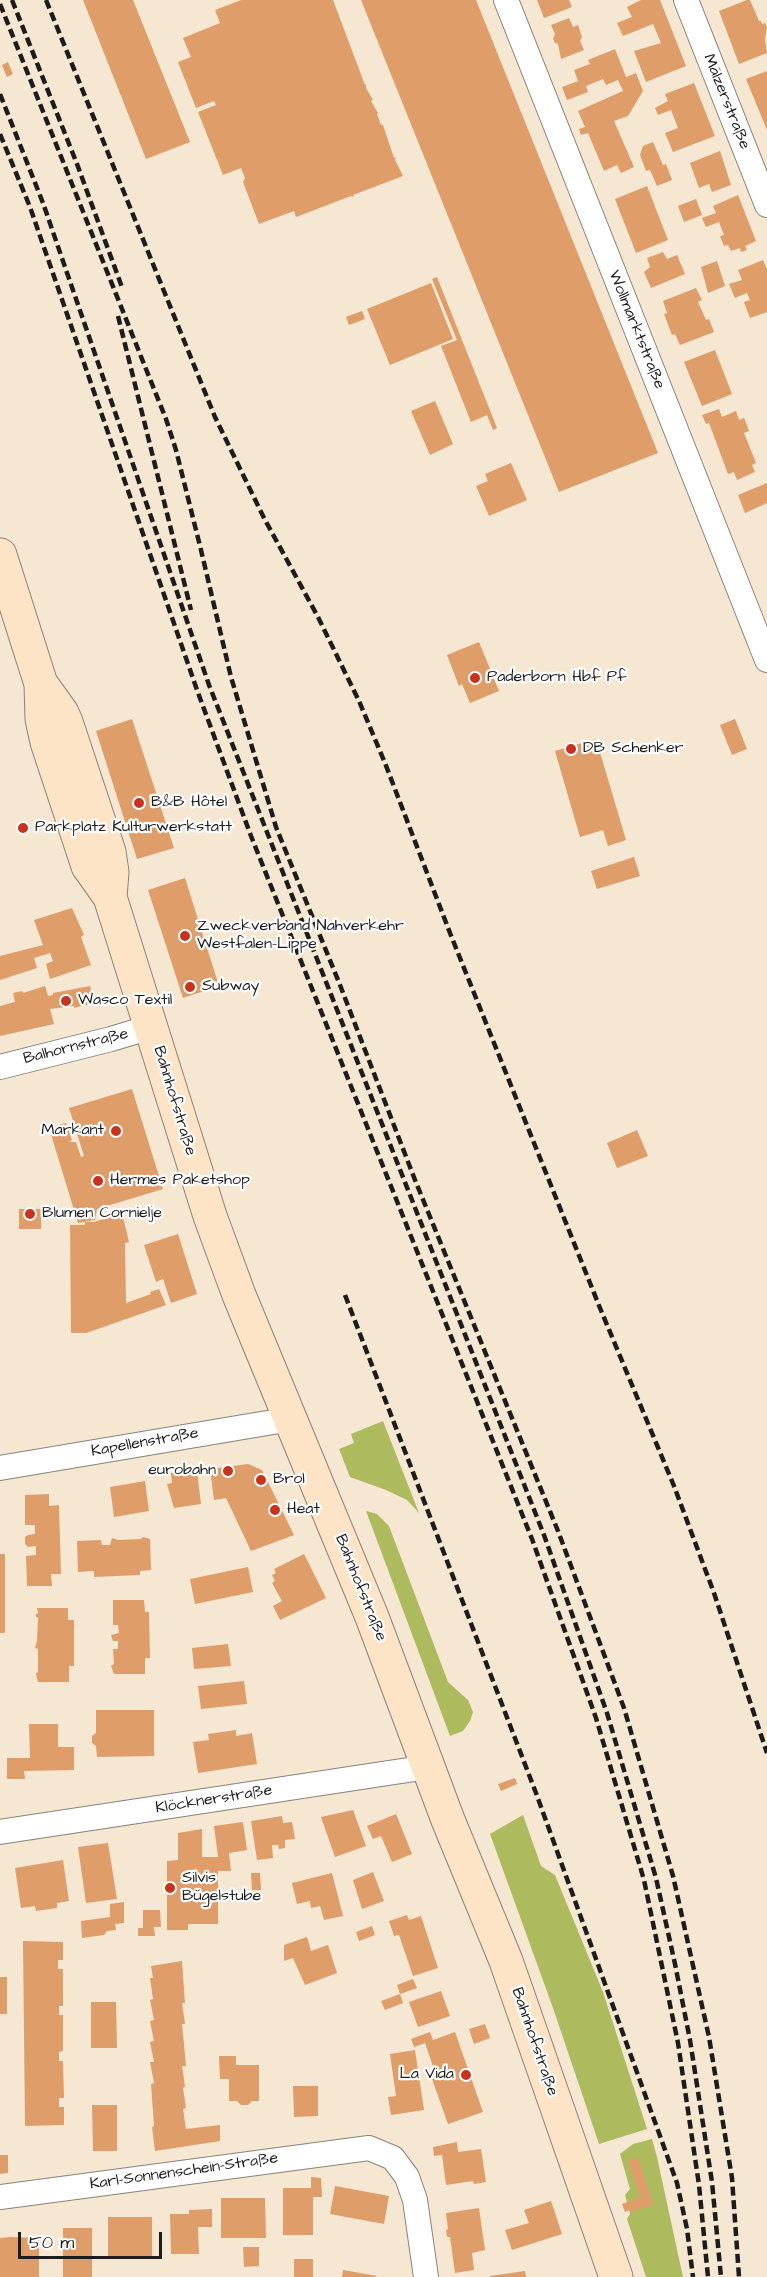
<!DOCTYPE html>
<html>
<head>
<meta charset="utf-8">
<style>
  body { margin:0 }
  #map { position:relative; width:767px; height:2277px; overflow:hidden; background:#f6e7d2; font-family:"Architects Daughter",sans-serif }
  canvas { display:block }
  .scale { position:absolute; left:18px; top:2232px; width:144px; height:27px; box-sizing:border-box; border:3px solid #1c1c1c; border-top:0; padding-left:8px; font-size:18px; line-height:21px; white-space:nowrap; color:#1c1c1c; -webkit-text-stroke:4px #fff; paint-order:stroke }
</style>
</head>
<body>
<div id="map">
<canvas width="767" height="2277"></canvas>
<div class="scale">50 m</div>
</div>
<script>
const ctx = document.querySelector('canvas').getContext('2d');
ctx.lineJoin = 'round';
function paint(path, color) {
  ctx.fillStyle = color;
  ctx.fill(path, 'evenodd');
}
function shape(rows) {
  const path = new Path2D();
  for (const r of rows) {
    path.moveTo(r[0], r[1]);
    for (let i = 2; i < r.length; i += 2) path.lineTo(r[i], r[i + 1]);
  }
  return path;
}
function stroke(path, color, width, dash) {
  ctx.strokeStyle = color;
  ctx.lineWidth = width;
  ctx.lineCap = dash ? 'butt' : 'round';
  ctx.setLineDash(dash || []);
  ctx.stroke(path);
}
function drawText(font, color, halo, rows, align = 'center') {
  ctx.font = font + ' "Architects Daughter",sans-serif';
  ctx.lineWidth = 4.5;
  ctx.setLineDash([]);
  ctx.textBaseline = 'middle';
  ctx.strokeStyle = halo;
  ctx.fillStyle = color;
  for (const [text, x, y, turn = 0] of rows) {
    ctx.save();
    ctx.translate(x, y);
    ctx.rotate((+turn || 0) * Math.PI / 180);
    ctx.textAlign = isNaN(turn) ? turn : align;
    if (halo) ctx.strokeText(text, 0, 0);
    ctx.fillText(text, 0, 0);
    ctx.restore();
  }
}
const green = shape([
  [383,1421,419,1513,407,1500,386,1490,350,1477,339,1449,354,1443,351,1434],
  [366,1511,377,1514,389,1526,448,1682,468,1700,473,1712,470,1721,463,1731,450,1736],
  [523,1815,541,1866,555,1875,603,1992,647,2129,599,2144,553,2008,490,1834],
  [652,2139,657,2157,683,2277,646,2277,627,2219,630,2214,625,2195,630,2189,620,2154,633,2144]
]);
const building = shape([
  [83,0,133,0,190,142,146,159],
  [241,0,333,0,365,85,366,84,366,88,373,100,371,101,378,113,377,114,381,125,383,125,394,158,396,157,395,160,403,176,353,195,354,197,351,196,296,217,294,211,259,224,243,182,245,178,241,168,223,175,198,112,216,105,214,101,196,108,178,62,191,57,183,38,220,23,215,10],
  [361,0,476,0,658,453,559,492],
  [537,0,569,0,572,7,544,18],
  [641,0,660,0,686,66,646,82,634,51,661,43,653,24,623,36,617,23,632,17,627,7],
  [747,0,750,0,759,21,761,21,762,24,765,23,767,27,765,39,767,53,739,64,719,11],
  [569,18,573,27,578,25,582,37,580,41,584,50,561,59,558,44,555,43,553,39,555,34,551,25],
  [615,49,626,77,636,73,643,91,628,116,614,121,634,167,621,173,617,165,604,171,588,133,581,135,579,129,585,127,578,111,623,91,618,80,606,85,603,79,586,86,588,92,567,100,562,87,578,81,574,70,590,64,588,60],
  [8,62,13,74,7,77,2,65],
  [767,71,767,130,746,79],
  [694,83,715,136,673,152,665,133,678,128,671,110,658,115,655,108,668,101,665,94],
  [653,142,663,165,666,164,672,180,657,186,650,170,646,171,640,155,643,146],
  [720,151,731,185,712,192,709,184,699,188,690,163],
  [647,186,668,240,636,253,615,199],
  [738,195,756,241,745,246,747,250,741,252,740,248,731,251,728,245,724,246,720,236,724,235,719,222,706,227,702,218,716,213,713,206],
  [696,199,702,215,684,222,678,206],
  [663,252,667,259,677,255,685,274,651,288,644,272,650,267,647,258],
  [763,260,767,269,767,312,750,318,744,302,750,300,747,293,735,298,729,284,742,280,738,270],
  [717,261,725,286,708,293,701,267],
  [437,277,497,428,493,430,487,415,471,422,441,346,457,340,432,279],
  [431,283,453,339,390,365,367,309],
  [696,288,702,300,698,302,706,320,709,319,714,332,680,345,675,334,672,335,664,314,667,313,663,301],
  [362,311,365,319,349,325,346,317],
  [715,350,732,394,702,406,684,362],
  [435,401,453,444,430,455,411,411],
  [719,409,722,417,736,411,739,420,744,418,749,431,744,433,756,463,752,465,755,472,737,480,734,472,728,474,709,423,706,424,702,415],
  [511,463,527,500,489,516,476,486,488,481,485,474],
  [767,483,767,503,745,513,738,495],
  [479,642,499,691,470,703,462,684,459,686,447,655],
  [132,719,174,848,137,859,96,731],
  [735,719,747,749,732,755,720,725],
  [596,739,626,840,608,846,603,830,580,837,555,751],
  [634,857,640,876,597,889,591,871],
  [185,878,219,986,183,998,148,890],
  [72,908,84,935,81,937,91,965,50,979,46,964,53,961,50,953,34,958,37,968,0,980,0,956,43,945,34,920],
  [45,986,48,996,53,995,53,993,90,986,94,1003,74,1008,74,1006,50,1009,54,1024,0,1036,0,1006,15,1002,13,993,22,991,23,993],
  [132,1089,163,1189,97,1209,95,1220,78,1223,49,1128,66,1123,72,1140,69,1142,76,1142,81,1157,84,1156,69,1108],
  [637,1130,648,1156,617,1168,607,1143],
  [19,1209,41,1209,41,1229,19,1229],
  [122,1213,129,1242,125,1243,126,1303,151,1294,150,1292,159,1289,166,1305,95,1330,86,1333,71,1333,70,1225,85,1225,85,1222,94,1222],
  [178,1234,197,1294,171,1303,163,1279,156,1282,144,1245],
  [248,1464,262,1470,294,1535,251,1551,226,1498,214,1500,210,1469],
  [197,1471,201,1504,174,1508,167,1484,172,1483,171,1473],
  [145,1481,149,1511,114,1517,110,1487],
  [49,1494,49,1506,59,1505,61,1574,51,1574,52,1586,27,1586,26,1556,36,1555,36,1546,28,1547,25,1544,25,1537,28,1535,35,1534,35,1525,25,1525,25,1495],
  [143,1537,150,1539,151,1570,140,1571,140,1575,94,1577,94,1571,78,1572,77,1541,101,1540,102,1545,110,1545,112,1538,118,1540,141,1539],
  [0,1554,5,1554,5,1633,0,1633],
  [304,1554,326,1598,280,1620,273,1606,282,1601,272,1583,275,1581,272,1575,276,1573,274,1569],
  [248,1567,253,1592,195,1604,190,1579],
  [113,1600,144,1600,145,1612,149,1612,150,1658,145,1658,145,1674,114,1674,111,1666,114,1664,113,1649,118,1649,118,1641,113,1641,111,1635,119,1633,118,1625,113,1625],
  [37,1608,68,1608,68,1620,74,1620,74,1666,69,1666,69,1682,38,1682,36,1674,38,1672,38,1649,35,1648,37,1641,38,1618,35,1615,38,1613],
  [228,1644,231,1666,194,1669,192,1648],
  [244,1681,247,1704,201,1709,198,1686],
  [96,1710,154,1710,154,1756,97,1757,96,1746,92,1743,92,1736,96,1733],
  [29,1724,58,1724,58,1747,74,1747,74,1770,24,1771,25,1779,7,1779,7,1758,30,1758],
  [236,1730,236,1736,252,1733,257,1764,198,1773,193,1742,209,1740,208,1734],
  [515,1778,517,1784,501,1791,498,1784],
  [353,1810,366,1846,335,1857,321,1817],
  [396,1814,412,1854,392,1862,381,1836,373,1839,367,1826],
  [282,1816,283,1823,292,1822,295,1839,285,1840,285,1848,279,1849,278,1845,272,1845,273,1858,257,1860,251,1821],
  [243,1822,247,1850,229,1853,231,1871,218,1871,218,1924,188,1924,188,1930,167,1930,167,1861,178,1860,178,1833,202,1829,202,1857,218,1857,214,1826],
  [108,1843,117,1899,86,1903,78,1847],
  [63,1860,69,1901,57,1903,57,1908,36,1911,35,1906,21,1908,15,1868],
  [373,1872,384,1901,362,1909,353,1880],
  [251,1873,260,1873,261,1890,252,1890],
  [332,1873,343,1916,324,1920,320,1906,311,1908,310,1901,297,1904,292,1883],
  [124,1902,124,1923,115,1924,116,1930,107,1931,104,1935,82,1938,81,1921,110,1917,110,1904],
  [143,1910,160,1910,161,1927,154,1927,155,1936,138,1936,138,1928,143,1928],
  [407,1915,409,1920,421,1916,438,1968,413,1976,399,1935,394,1936,389,1921],
  [372,1926,375,1935,359,1941,356,1932],
  [307,1937,311,1951,328,1945,337,1973,305,1985,293,1958,284,1961,284,1945],
  [23,1941,63,1942,63,1960,58,1960,58,1969,63,1969,63,2006,59,2006,59,2015,63,2015,63,2051,59,2052,59,2061,63,2061,64,2098,59,2098,59,2107,64,2107,64,2125,25,2126],
  [182,1961,185,2003,182,2003,185,2024,182,2024,186,2066,182,2066,185,2087,183,2088,186,2108,183,2109,186,2129,220,2125,220,2141,155,2151,152,2127,154,2126,151,2084,154,2083,150,2062,154,2062,150,2042,154,2041,150,2021,154,2020,150,2000,153,1999,150,1978,153,1978,151,1966],
  [0,1977,7,1977,7,2014,0,2014],
  [413,1979,417,1988,400,1994,403,2003,385,2010,381,2001,400,1994,397,1985],
  [441,1991,450,2016,418,2027,409,2002],
  [91,2002,116,2002,117,2048,91,2048],
  [485,2024,490,2038,474,2044,469,2029],
  [430,2032,433,2040,455,2032,483,2112,448,2124,432,2079,437,2078,425,2043,414,2047,411,2039],
  [415,2050,424,2110,391,2115,388,2097,396,2096,390,2054],
  [219,2056,236,2056,236,2065,259,2065,259,2101,252,2101,248,2105,241,2105,237,2101,229,2101,229,2079,220,2079],
  [293,2086,318,2086,318,2116,294,2117],
  [92,2105,117,2105,117,2151,93,2151],
  [457,2142,458,2152,481,2149,486,2182,474,2184,473,2181,446,2185,442,2155,434,2156,433,2147],
  [0,2155,8,2155,8,2173,0,2174],
  [638,2157,653,2205,630,2212,630,2210,625,2212,622,2204,640,2197,628,2161],
  [311,2177,321,2178,322,2197,313,2197,313,2235,283,2235,283,2188,311,2188],
  [335,2186,389,2196,384,2224,330,2214],
  [221,2198,265,2198,266,2238,221,2238],
  [551,2201,562,2234,512,2250,505,2230,529,2223,524,2210],
  [479,2208,485,2250,472,2253,474,2270,455,2273,450,2237,447,2237,446,2230,448,2229,446,2213],
  [212,2209,212,2227,198,2227,199,2254,171,2254,170,2214,189,2214,189,2210],
  [108,2217,152,2217,152,2256,108,2256],
  [63,2228,92,2228,92,2277,63,2277],
  [10,2237,39,2238,39,2277,0,2277,0,2238],
  [243,2247,259,2247,259,2266,244,2267],
  [294,2259,313,2259,313,2277,294,2277],
  [343,2270,377,2276,376,2277,342,2277],
  [525,2271,526,2277,490,2277,490,2276]
]);
const minor = shape([
  [506,0,767,660],
  [686,0,767,205],
  [0,1067,111,1039,151,1027],
  [0,1468,291,1419],
  [0,1832,428,1767],
  [0,2197,369,2148,393,2158,407,2177,415,2200,426,2277]
]);
const secondary = shape([
  [0,555,41,684,42,719,47,742,88,866,110,897,210,1216,239,1295,372,1617,448,1820,506,1961,616,2277],
  [42,685,62,713,66,722,109,852,112,872,110,897]
]);
const rail = shape([
  [12,0,77,164,123,290],
  [46,0,215,417,264,518,318,617,359,701,385,763,450,933,600,1308,674,1486,714,1593,767,1753],
  [0,4,166,419,176,450,201,550,231,677,276,827,340,985,415,1180,558,1531,624,1708,673,1876,709,2037,732,2178,739,2277],
  [0,94,43,203,209,685,544,1535,607,1713,656,1878,675,1964,690,2040,712,2182,721,2277],
  [0,134,30,207,197,690,251,836,532,1539,596,1718,644,1880,678,2043,699,2185,708,2277],
  [118,316,191,610],
  [345,1295,536,1793,677,2183,687,2229,693,2277]
]);
const markers = [
  [475,678,6,"#c8321e"],
  [571,749,6,"#c8321e"],
  [139,803,6,"#c8321e"],
  [23,828,6,"#c8321e"],
  [185,936,6,"#c8321e"],
  [190,987,6,"#c8321e"],
  [66,1001,6,"#c8321e"],
  [116,1131,6,"#c8321e"],
  [98,1181,6,"#c8321e"],
  [30,1214,6,"#c8321e"],
  [228,1471,6,"#c8321e"],
  [261,1480,6,"#c8321e"],
  [275,1510,6,"#c8321e"],
  [170,1888,6,"#c8321e"],
  [466,2075,6,"#c8321e"]
];
const streetNames = [
  ["Mälzerstraße",726,102,68],
  ["Wollmarktstraße",636,330,68],
  ["Balhornstraße",76,1047,-14],
  ["Bahnhofstraße",174,1101,73],
  ["Kapellenstraße",145,1443,-10],
  ["Bahnhofstraße",360,1588,68],
  ["Klöcknerstraße",214,1800,-9],
  ["Bahnhofstraße",534,2042,71],
  ["Karl-Sonnenschein-Straße",184,2172,-8]
];
const poiNames = [
  ["Paderborn Hbf Pf",487,678],
  ["DB Schenker",583,749],
  ["B&B Hôtel",151,803],
  ["Parkplatz Kulturwerkstatt",35,828],
  ["Zweckverband Nahverkehr",197,927],
  ["Westfalen-Lippe",197,945],
  ["Subway",202,987],
  ["Wasco Textil",78,1001],
  ["Markant",104,1131,"right"],
  ["Hermes Paketshop",110,1181],
  ["Blumen Cornielje",42,1214],
  ["eurobahn",216,1471,"right"],
  ["Brol",273,1480],
  ["Heat",287,1510],
  ["Silvis",182,1879],
  ["Bügelstube",182,1897],
  ["La Vida",454,2075,"right"]
];
paint(green, '#adbb5e');
paint(building, '#df9d69');
stroke(minor, '#898277', 26);
stroke(secondary, '#898277', 35);
stroke(minor, '#fff', 24);
stroke(secondary, '#fee4c6', 33);
stroke(rail, '#1c1c1c', 4.5, [9, 4.5]);
for (const [x, y, r, color] of markers) {
  const dot = new Path2D();
  dot.arc(x, y, r, 0, 2 * Math.PI);
  ctx.fillStyle = color;
  ctx.fill(dot);
  stroke(dot, '#fff', 2);
}
drawText('16px', '#1c1c1c', '#fff', streetNames);
drawText('16px', '#1c1c1c', '#fff', poiNames, 'left');
</script>
</body>
</html>
